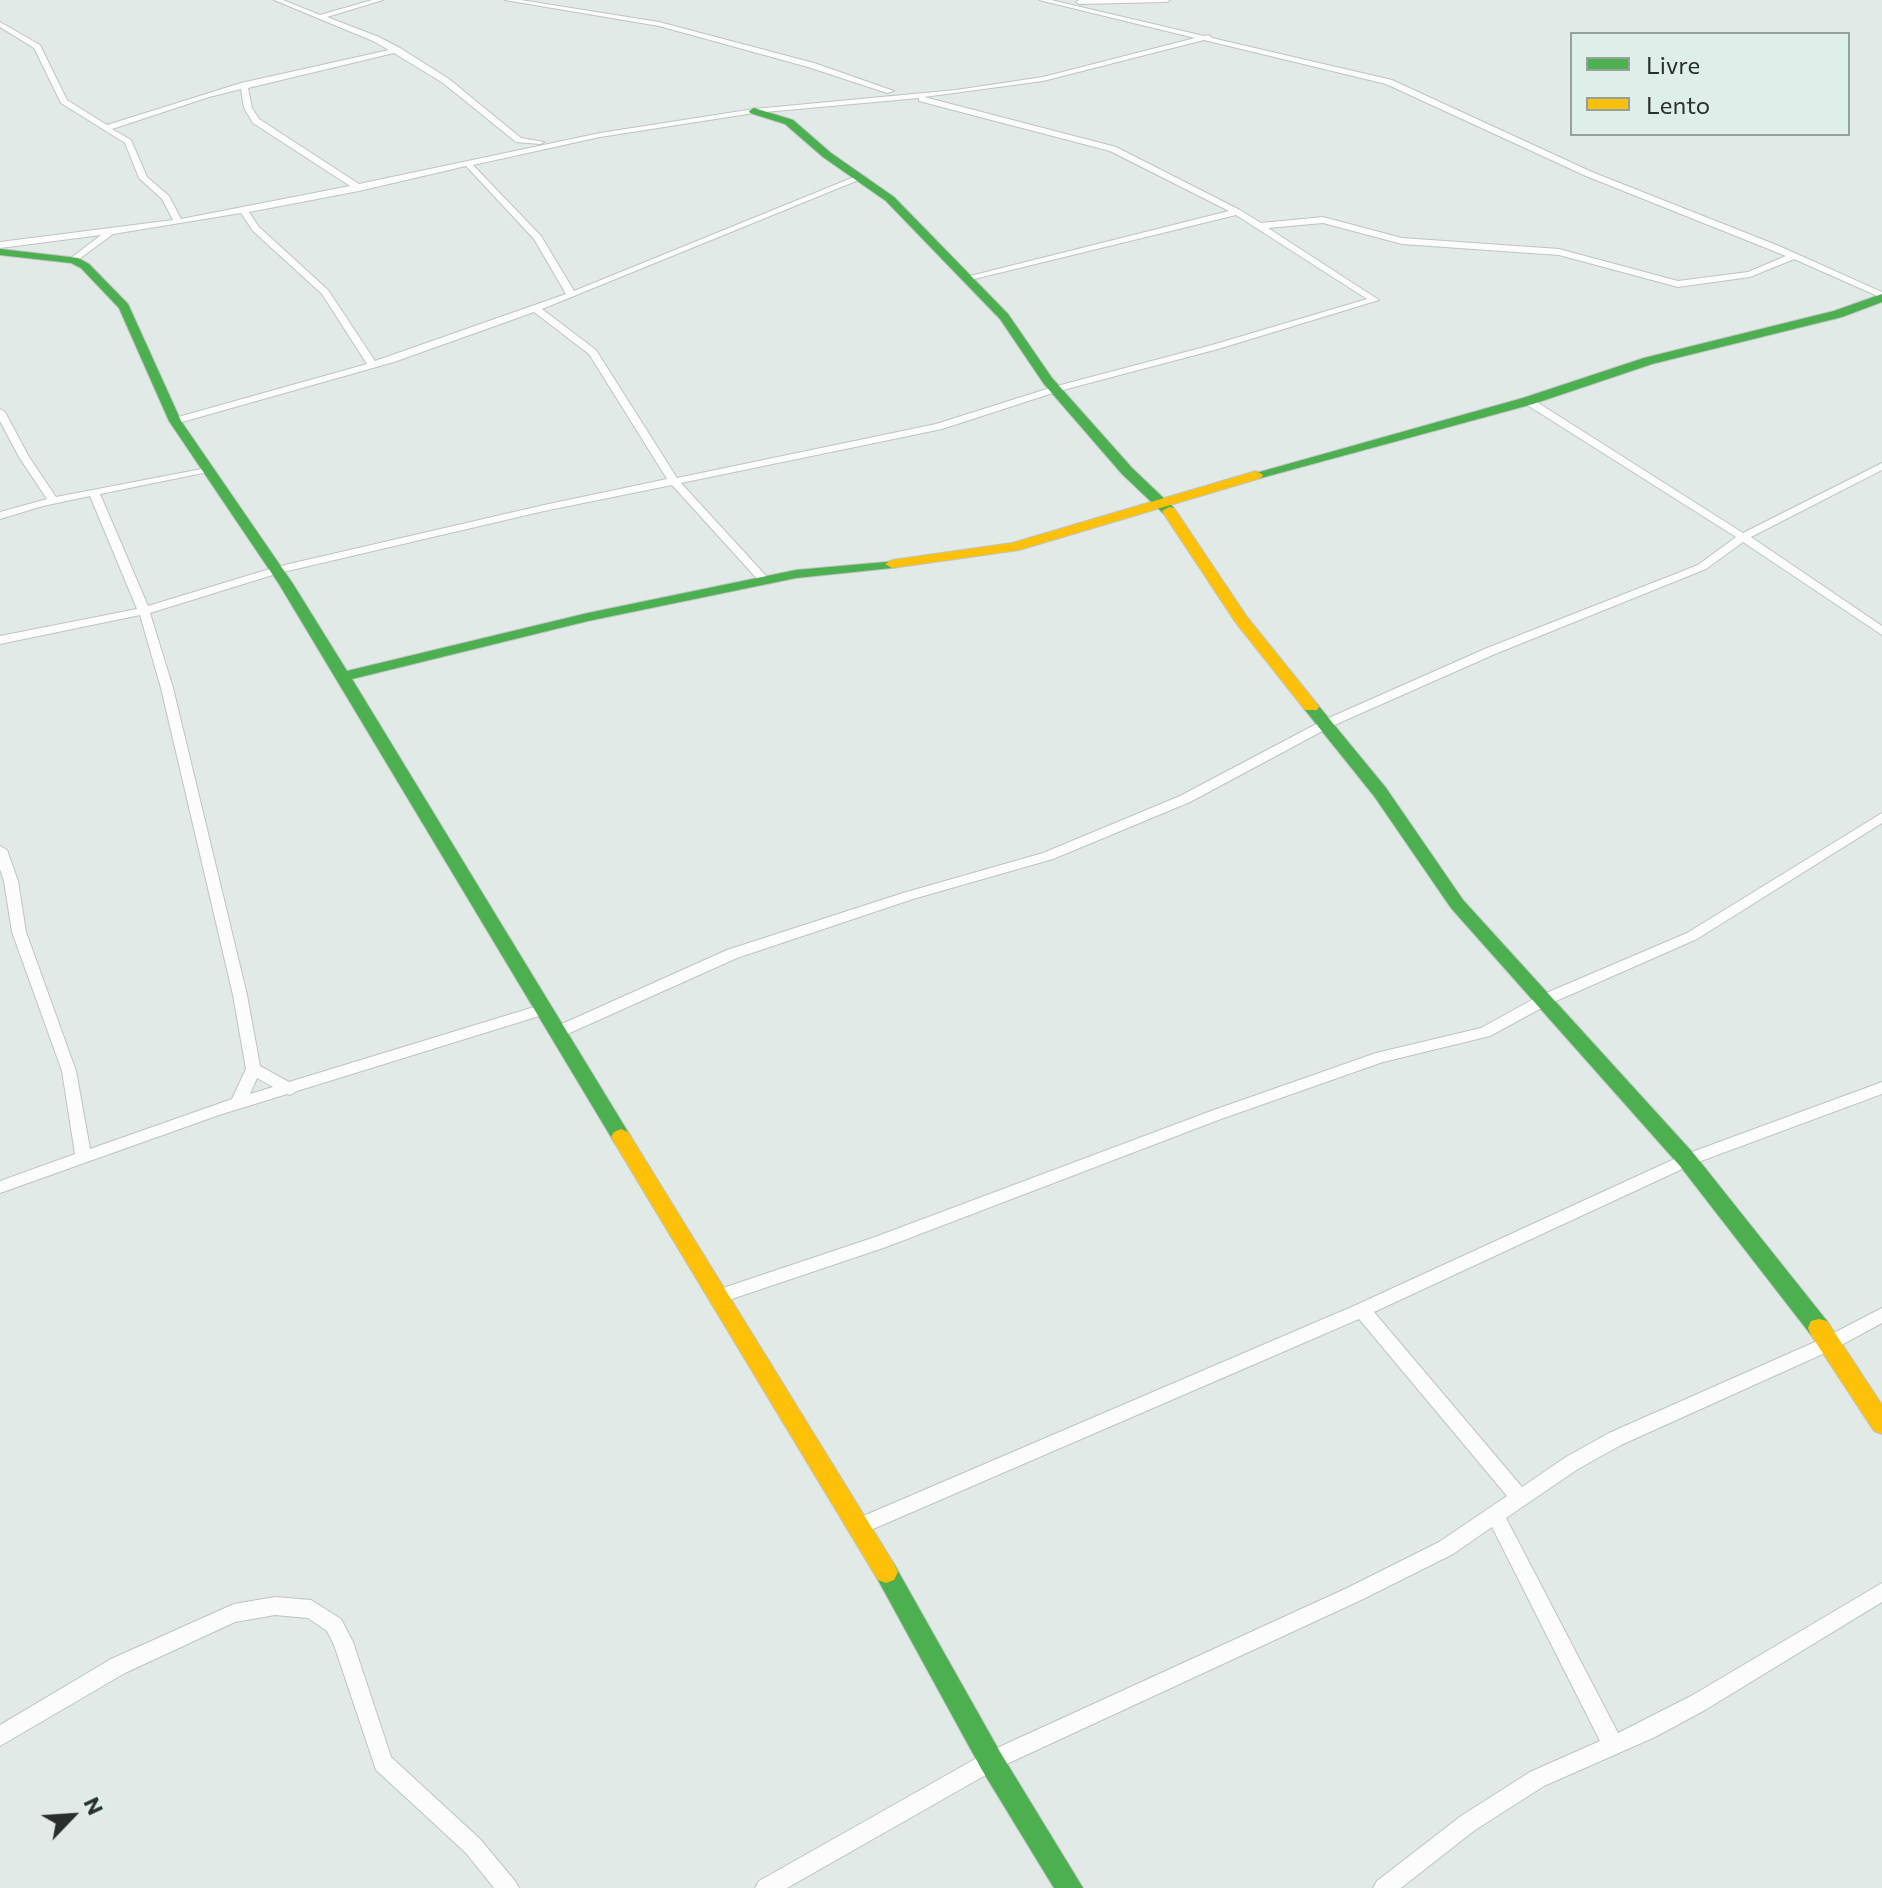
<!DOCTYPE html>
<html>
<head>
<meta charset="utf-8">
<style>
  body { margin:0 }
  #map { position:relative; width:1882px; height:1888px; overflow:hidden; background:#e2eae7; font-family:Commissioner,sans-serif }
  canvas { display:block }
  .legend { position:absolute; left:1570px; top:32px; width:280px; height:104px; box-sizing:border-box; background:#deeee8; border:2px solid #95a19c; margin:0; padding:10px 14px; list-style:none; font-size:24px; color:#282e2b }
  .legend li { display:flex; align-items:center; gap:16px; height:40px }
  .legend b { width:40px; border:2px solid #95a19c }
  .north { position:absolute; left:32px; top:1776px; width:80px; height:80px; -webkit-text-stroke:6px #deeee8; paint-order:stroke; rotate:65deg; font-size:22px; font-weight:700; line-height:32px; text-align:center; color:#282e2b }
  .north::after { content:''; display:block; margin:auto; width:28px; height:36px; background:#282e2b; clip-path:polygon(50% 0,100% 100%,50% 72%,0 100%) }
</style>
</head>
<body>
<div id="map">
<canvas width="1882" height="1888"></canvas>
<ul class="legend">
<li><b style="height:10px;background:#4caf50"></b>Livre</li>
<li><b style="height:10px;background:#ffc107"></b>Lento</li>
</ul>
<div class="north">N</div>
</div>
<script>
const ctx = document.querySelector('canvas').getContext('2d');
ctx.lineJoin = 'round';
function shape(rows) {
  const path = new Path2D();
  for (const r of rows) {
    path.moveTo(r[0], r[1]);
    for (let i = 2; i < r.length; i += 2) path.lineTo(r[i], r[i + 1]);
  }
  return path;
}
function stroke(path, color, width, dash) {
  ctx.strokeStyle = color;
  ctx.lineWidth = width;
  ctx.lineCap = dash ? 'butt' : 'round';
  ctx.setLineDash(dash || []);
  ctx.stroke(path);
}
function paint(path, color) {
  ctx.fillStyle = color;
  ctx.fill(path, 'evenodd');
}
const street = shape([
  [274,0,283,0,320,15,372,0,383,0,327,17,379,37,400,48,449,79,521,138,544,142,540,144,516,142,443,83,394,53,248,88,252,108,259,119,359,184,600,133,754,109,956,90,1043,77,1195,38,1039,0,1051,0,1204,36,1209,35,1212,38,1392,80,1592,172,1779,246,1882,292,1882,298,1794,259,1750,277,1678,287,1559,255,1402,244,1323,223,1268,228,1379,300,1218,349,1059,391,942,429,681,483,768,578,768,582,760,582,672,485,544,511,279,573,150,613,173,688,247,995,260,1066,289,1082,544,1004,549,1005,551,1009,549,1013,297,1091,290,1095,287,1094,219,1115,0,1193,0,1181,75,1154,62,1071,12,932,4,881,0,869,0,846,7,850,18,881,26,932,76,1071,90,1149,232,1099,246,1069,233,995,161,688,140,615,0,644,0,636,137,609,90,496,43,506,0,519,0,512,47,499,19,457,0,421,0,409,5,412,29,457,56,497,212,467,212,471,208,472,100,494,148,606,276,567,544,505,667,479,589,354,534,312,394,362,175,424,171,423,171,419,367,364,322,294,253,231,241,213,113,234,74,263,71,262,71,258,101,235,0,248,0,242,173,220,162,199,139,178,125,143,61,103,34,48,0,27,0,22,40,45,67,100,107,125,241,83,389,50,373,41,274,0],
  [1204,40,1386,84,1586,176,1786,256,1748,272,1678,281,1559,249,1402,238,1323,217,1261,223,1240,210,1116,147,924,97,1043,81,1204,40],
  [241,89,244,108,253,123,350,186,181,219,169,196,147,177,131,140,112,129,209,97,241,89],
  [919,98,919,101,1110,151,1229,211,966,277,966,281,1236,215,1367,299,1212,345,1053,387,936,424,677,478,596,350,542,309,866,177,859,175,574,291,541,236,473,165,600,137,754,113,919,98],
  [466,166,534,239,566,294,375,361,328,290,259,227,249,212,359,191,466,166],
  [257,1078,273,1087,250,1094,257,1078],
  [505,0,521,0,659,22,814,63,894,91,887,93,808,67,659,26,505,0],
  [1079,0,1170,0,1167,2,1079,4,1076,2,1079,0],
  [1524,399,1532,399,1743,533,1882,463,1882,470,1751,537,1882,626,1882,635,1743,542,1706,569,1495,654,1330,727,1190,802,1053,859,913,899,737,958,563,1036,553,1036,551,1032,553,1028,727,950,903,893,1043,853,1180,796,1322,721,1487,648,1698,565,1736,537,1524,403,1524,399],
  [1882,813,1882,823,1697,939,1547,1005,1490,1036,1383,1062,1221,1119,886,1247,717,1304,711,1302,709,1297,711,1292,875,1237,1211,1111,1376,1053,1481,1028,1537,997,1687,933,1882,813],
  [1882,1082,1882,1094,1693,1164,1374,1312,1522,1487,1566,1457,1609,1433,1824,1338,1882,1308,1882,1323,1836,1348,1621,1445,1578,1469,1506,1518,1618,1733,1691,1696,1882,1583,1882,1602,1705,1710,1655,1737,1544,1786,1475,1830,1401,1888,1373,1888,1377,1881,1461,1816,1530,1772,1600,1741,1492,1527,1453,1554,1359,1601,998,1768,787,1888,755,1888,759,1881,984,1754,1345,1589,1439,1542,1507,1496,1359,1319,866,1532,860,1534,854,1532,851,1526,854,1520,1356,1305,1681,1156,1882,1082],
  [275,1597,311,1600,341,1619,353,1642,391,1757,480,1839,515,1881,519,1888,494,1888,466,1853,376,1770,334,1645,327,1631,308,1618,275,1615,235,1622,125,1673,0,1746,0,1725,111,1659,234,1604,275,1597]
]);
const fast = shape([
  [754,108,793,120,831,153,894,197,1008,314,1052,378,1132,468,1174,508,1174,514,1164,514,1122,474,1044,384,1000,319,886,201,823,157,785,124,750,113,749,111,754,108],
  [0,249,78,258,89,264,128,304,181,421,293,584,347,671,588,613,796,570,897,561,897,567,892,568,796,578,588,621,352,679,628,1132,631,1137,628,1142,621,1145,614,1142,279,584,169,421,119,308,81,268,71,263,0,255,0,249],
  [1882,294,1882,302,1842,317,1652,364,1533,404,1261,478,1256,479,1249,475,1523,398,1644,358,1834,311,1882,294],
  [1311,702,1317,704,1386,788,1463,900,1694,1154,1827,1321,1830,1328,1827,1335,1819,1337,1811,1335,1680,1166,1451,908,1374,796,1305,710,1303,707,1305,704,1311,702],
  [886,1561,894,1564,1000,1752,1083,1888,1054,1888,982,1770,878,1580,874,1572,878,1564,886,1561]
]);
const slow = shape([
  [1256,471,1263,475,1261,478,1019,550,892,568,885,564,892,560,1012,543,1256,471],
  [1169,507,1174,508,1247,617,1317,704,1319,707,1317,710,1305,710,1236,623,1162,511,1169,507],
  [621,1129,628,1132,894,1564,898,1572,894,1580,886,1583,878,1580,614,1142,611,1137,614,1132,621,1129],
  [1819,1319,1827,1321,1882,1405,1882,1434,1874,1431,1811,1335,1808,1328,1811,1321,1819,1319]
]);
stroke(street, '#bec4c2', 2);
stroke(fast, '#bec4c2', 2);
stroke(slow, '#bec4c2', 2);
paint(street, '#fbfcfb');
paint(fast, '#4caf50');
paint(slow, '#ffc107');
</script>
</body>
</html>
